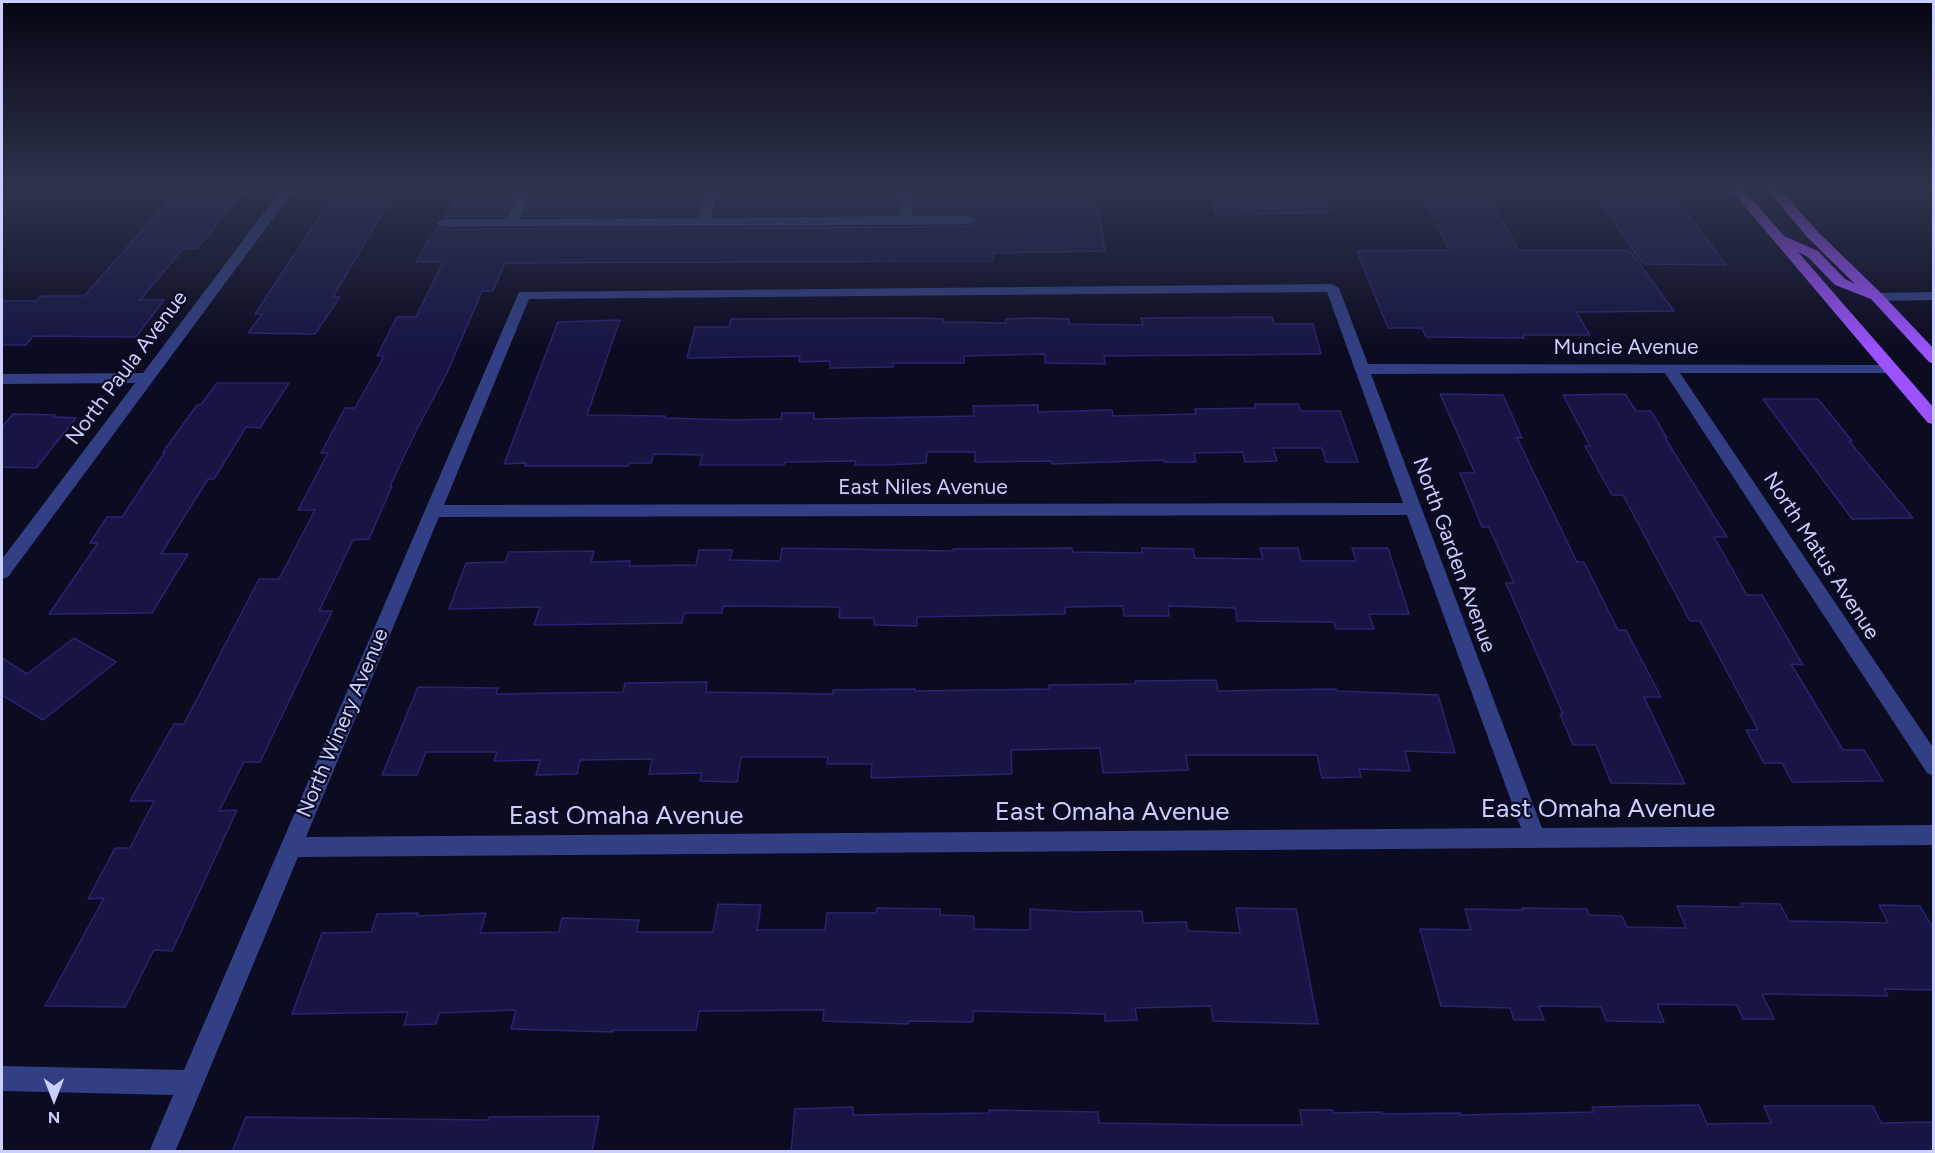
<!DOCTYPE html>
<html>
<head>
<meta charset="utf-8">
<style>
  body { margin:0 }
  #map { position:relative; width:1935px; height:1153px; overflow:hidden; background:#0b0b21; font-family:Figtree,sans-serif }
  canvas { display:block }
  .frame { position:absolute; inset:0; border:3px solid #cbcfff; pointer-events:none }
  .north { position:absolute; left:24px; top:1069px; width:60px; height:60px; -webkit-text-stroke:4px #0b0b21; paint-order:stroke; rotate:180deg; font-size:16px; font-weight:700; line-height:24px; text-align:center; color:#cbcfff }
  .north::after { content:''; display:block; margin:auto; width:21px; height:27px; background:#cbcfff; clip-path:polygon(50% 0,100% 100%,50% 72%,0 100%) }
</style>
</head>
<body>
<div id="map">
<canvas width="1935" height="1153"></canvas>
<div class="frame"></div>
<div class="north">N</div>
</div>
<script>
const ctx = document.querySelector('canvas').getContext('2d');
ctx.lineJoin = 'round';
function paint(path, color) {
  ctx.fillStyle = color;
  ctx.fill(path, 'evenodd');
}
function shape(rows) {
  const path = new Path2D();
  for (const r of rows) {
    path.moveTo(r[0], r[1]);
    for (let i = 2; i < r.length; i += 2) path.lineTo(r[i], r[i + 1]);
  }
  return path;
}
function stroke(path, color, width, dash) {
  ctx.strokeStyle = color;
  ctx.lineWidth = width;
  ctx.lineCap = dash ? 'butt' : 'round';
  ctx.setLineDash(dash || []);
  ctx.stroke(path);
}
function drawText(font, color, halo, rows, align = 'center') {
  ctx.font = font + ' Figtree,sans-serif';
  ctx.lineWidth = 4.5;
  ctx.setLineDash([]);
  ctx.textBaseline = 'middle';
  ctx.strokeStyle = halo;
  ctx.fillStyle = color;
  for (const [text, x, y, turn = 0] of rows) {
    ctx.save();
    ctx.translate(x, y);
    ctx.rotate((+turn || 0) * Math.PI / 180);
    ctx.textAlign = isNaN(turn) ? turn : align;
    if (halo) ctx.strokeText(text, 0, 0);
    ctx.fillText(text, 0, 0);
    ctx.restore();
  }
}
const building = shape([
  [191,190,245,190,197,249,183,249,140,300,164,300,136,337,33,336,26,345,2,345,2,301,36,301,41,296,84,296,169,200,182,201,191,190],
  [337,190,389,190,384,199,391,199,333,297,340,297,315,334,248,333,262,314,255,314,337,190],
  [460,190,511,190,509,194,516,194,505,217,445,217,460,190],
  [568,190,704,190,696,216,522,217,533,194,566,194,568,190],
  [720,190,879,190,879,193,899,193,898,214,714,216,720,190],
  [934,190,983,190,983,203,1097,204,1105,251,993,253,993,261,505,263,493,291,482,291,447,373,418,427,390,486,392,486,369,539,353,540,319,611,332,611,260,762,244,762,219,811,237,810,172,951,154,950,125,1007,45,1006,104,898,88,899,115,848,130,848,154,801,130,801,174,724,184,724,259,579,279,579,315,510,298,510,328,453,321,453,345,408,355,408,384,356,377,356,397,317,416,317,443,262,416,262,433,232,439,227,443,229,906,227,968,226,976,221,968,214,915,214,915,193,934,192,934,190],
  [1209,190,1328,190,1328,213,1216,214,1209,190],
  [1424,190,1476,190,1481,198,1489,198,1519,250,1629,250,1674,311,1576,312,1590,335,1523,335,1524,338,1426,337,1422,328,1388,328,1357,251,1449,250,1424,199,1428,199,1424,190],
  [1596,190,1670,190,1726,265,1643,264,1595,195,1599,195,1596,190],
  [1272,317,1274,324,1313,324,1321,354,1104,356,1105,364,1045,363,1045,354,964,356,964,363,893,363,893,367,830,368,830,361,799,362,800,356,687,358,695,327,729,327,731,319,915,318,943,319,943,322,1006,323,1006,319,1033,318,1069,319,1069,324,1143,325,1141,318,1272,317],
  [620,320,587,415,665,416,664,418,735,420,781,419,782,413,814,413,814,419,974,416,973,406,1038,405,1038,412,1112,410,1113,416,1196,414,1195,409,1255,408,1255,404,1298,404,1301,411,1340,411,1358,462,1326,462,1322,448,1273,448,1277,461,1245,462,1243,452,1194,453,1196,462,1164,462,1163,460,1052,464,1051,461,975,462,975,452,927,452,926,463,888,465,855,465,856,461,785,462,784,465,700,465,702,455,654,454,651,463,629,463,628,466,525,466,526,463,504,464,558,322,620,320],
  [217,383,289,383,260,428,246,427,214,479,208,479,161,554,188,554,152,613,49,614,98,543,90,543,107,517,122,517,165,452,163,452,197,405,201,405,217,383],
  [1440,394,1503,395,1522,438,1517,438,1577,562,1584,562,1618,630,1626,630,1661,697,1644,697,1685,784,1611,783,1596,745,1573,745,1560,714,1563,714,1506,583,1514,583,1489,527,1482,527,1460,473,1475,473,1440,394],
  [1625,394,1636,411,1651,411,1667,438,1665,438,1727,537,1714,537,1747,595,1762,595,1803,665,1791,664,1843,750,1864,750,1883,781,1792,782,1782,763,1764,763,1746,730,1758,730,1700,621,1690,621,1623,495,1612,495,1585,446,1590,446,1563,395,1625,394],
  [1763,399,1818,399,1852,441,1849,441,1913,518,1852,519,1763,399],
  [13,414,55,415,53,417,76,418,36,468,2,467,2,427,13,414],
  [782,548,953,551,953,549,1072,548,1073,552,1142,553,1142,548,1193,549,1195,558,1263,559,1260,548,1298,548,1301,561,1356,561,1352,548,1388,548,1409,614,1369,614,1374,629,1336,629,1334,622,1237,621,1235,608,1168,606,1169,616,1124,616,1123,606,1065,607,1065,614,917,617,917,626,874,625,874,618,839,618,840,607,723,606,722,613,684,613,682,623,534,625,540,607,449,609,466,563,505,562,509,552,594,551,591,562,630,561,629,566,696,565,699,550,732,550,730,560,780,561,782,548],
  [74,638,116,662,43,720,2,695,2,658,27,674,74,638],
  [1216,680,1218,691,1336,689,1337,691,1438,695,1455,753,1405,751,1410,771,1359,769,1361,777,1322,778,1317,755,1186,755,1188,770,1103,773,1100,748,1011,750,1012,774,871,778,872,764,827,764,828,757,741,757,737,782,700,781,702,773,649,774,652,759,580,760,577,774,536,775,540,760,494,761,497,752,426,752,417,775,382,775,418,687,498,688,496,694,623,692,625,683,707,682,706,692,833,694,833,690,915,689,915,691,1049,689,1049,685,1135,684,1135,681,1216,680],
  [1741,903,1780,904,1789,921,1888,923,1879,905,1920,906,1934,930,1934,990,1884,989,1888,996,1762,994,1774,1019,1743,1019,1737,1005,1657,1004,1664,1022,1606,1021,1601,1007,1539,1006,1544,1020,1514,1020,1510,1008,1441,1006,1420,929,1471,930,1465,909,1523,910,1522,908,1587,909,1589,915,1622,916,1627,927,1686,928,1677,906,1743,907,1741,903],
  [718,904,761,905,757,930,825,930,827,913,876,913,877,908,940,909,940,915,974,916,974,929,1030,930,1030,909,1078,912,1142,911,1143,923,1186,922,1188,931,1240,933,1236,908,1296,909,1318,1024,1213,1021,1211,1006,1135,1008,1137,1020,1105,1021,1105,1014,973,1011,973,1022,909,1021,908,1024,823,1021,824,1010,699,1011,696,1030,613,1030,613,1032,511,1029,516,1010,439,1013,436,1024,404,1025,408,1012,292,1014,322,933,371,932,377,914,418,913,417,916,486,913,480,933,559,932,562,918,639,920,636,932,713,932,718,904],
  [1699,1105,1707,1124,1771,1123,1764,1106,1873,1106,1881,1123,1934,1122,1934,1152,791,1152,795,1109,853,1107,853,1115,989,1113,989,1110,1098,1112,1099,1123,1224,1125,1302,1125,1300,1110,1333,1110,1333,1113,1382,1112,1382,1114,1460,1113,1461,1115,1594,1112,1592,1107,1699,1105],
  [599,1116,592,1152,232,1152,246,1117,488,1120,489,1117,599,1116]
]);
const minor = shape([
  [281,190,294,190,8,577,2,579,2,559,135,383,2,384,2,374,143,373,281,190],
  [520,190,532,190,519,219,698,218,706,190,718,190,711,218,900,216,901,190,913,190,913,216,968,216,974,220,968,224,906,225,443,227,436,223,443,219,506,219,520,190],
  [1332,284,1339,288,1368,364,1895,365,1898,368,1890,373,1680,373,1934,749,1934,776,1927,773,1665,373,1371,374,1542,828,1934,825,1934,845,298,857,175,1152,149,1152,173,1095,2,1091,2,1066,184,1070,519,292,1332,284],
  [1327,292,1403,503,444,505,529,299,1327,292],
  [1407,515,1521,828,306,837,439,517,1407,515],
  [1934,292,1934,300,1877,301,1870,297,1877,293,1934,292]
]);
const major = shape([
  [1731,190,1744,190,1784,236,1818,251,1845,279,1855,284,1807,237,1768,190,1781,190,1817,231,1882,294,1934,349,1934,364,1929,362,1871,299,1835,285,1808,257,1798,252,1934,408,1934,424,1928,423,1731,190]
]);
const streetNames = [
  ["Muncie Avenue",1626,348],
  ["North Paula Avenue",127,368,-53],
  ["East Niles Avenue",923,488],
  ["North Garden Avenue",1454,555,70],
  ["North Matus Avenue",1821,556,57],
  ["North Winery Avenue",343,723,-67]
];
const nearStreetnames = [
  ["East Omaha Avenue",1598,809],
  ["East Omaha Avenue",1112,812],
  ["East Omaha Avenue",626,816]
];
paint(building, '#161543');
stroke(building, '#262571', 1.5);
paint(minor, '#323f84');
paint(major, '#9c52ff');
const sky = ctx.createLinearGradient(0, 0, 0, 352);
sky.addColorStop(0, '#060612');
sky.addColorStop(0.54, '#2e344e');
sky.addColorStop(1, '#2e344e00');
ctx.fillStyle = sky;
ctx.fillRect(0, 0, 1935, 352);
drawText('21px', '#cbcfff', '#0b0b21', streetNames);
drawText('26px', '#cbcfff', '#0b0b21', nearStreetnames);
</script>
</body>
</html>
